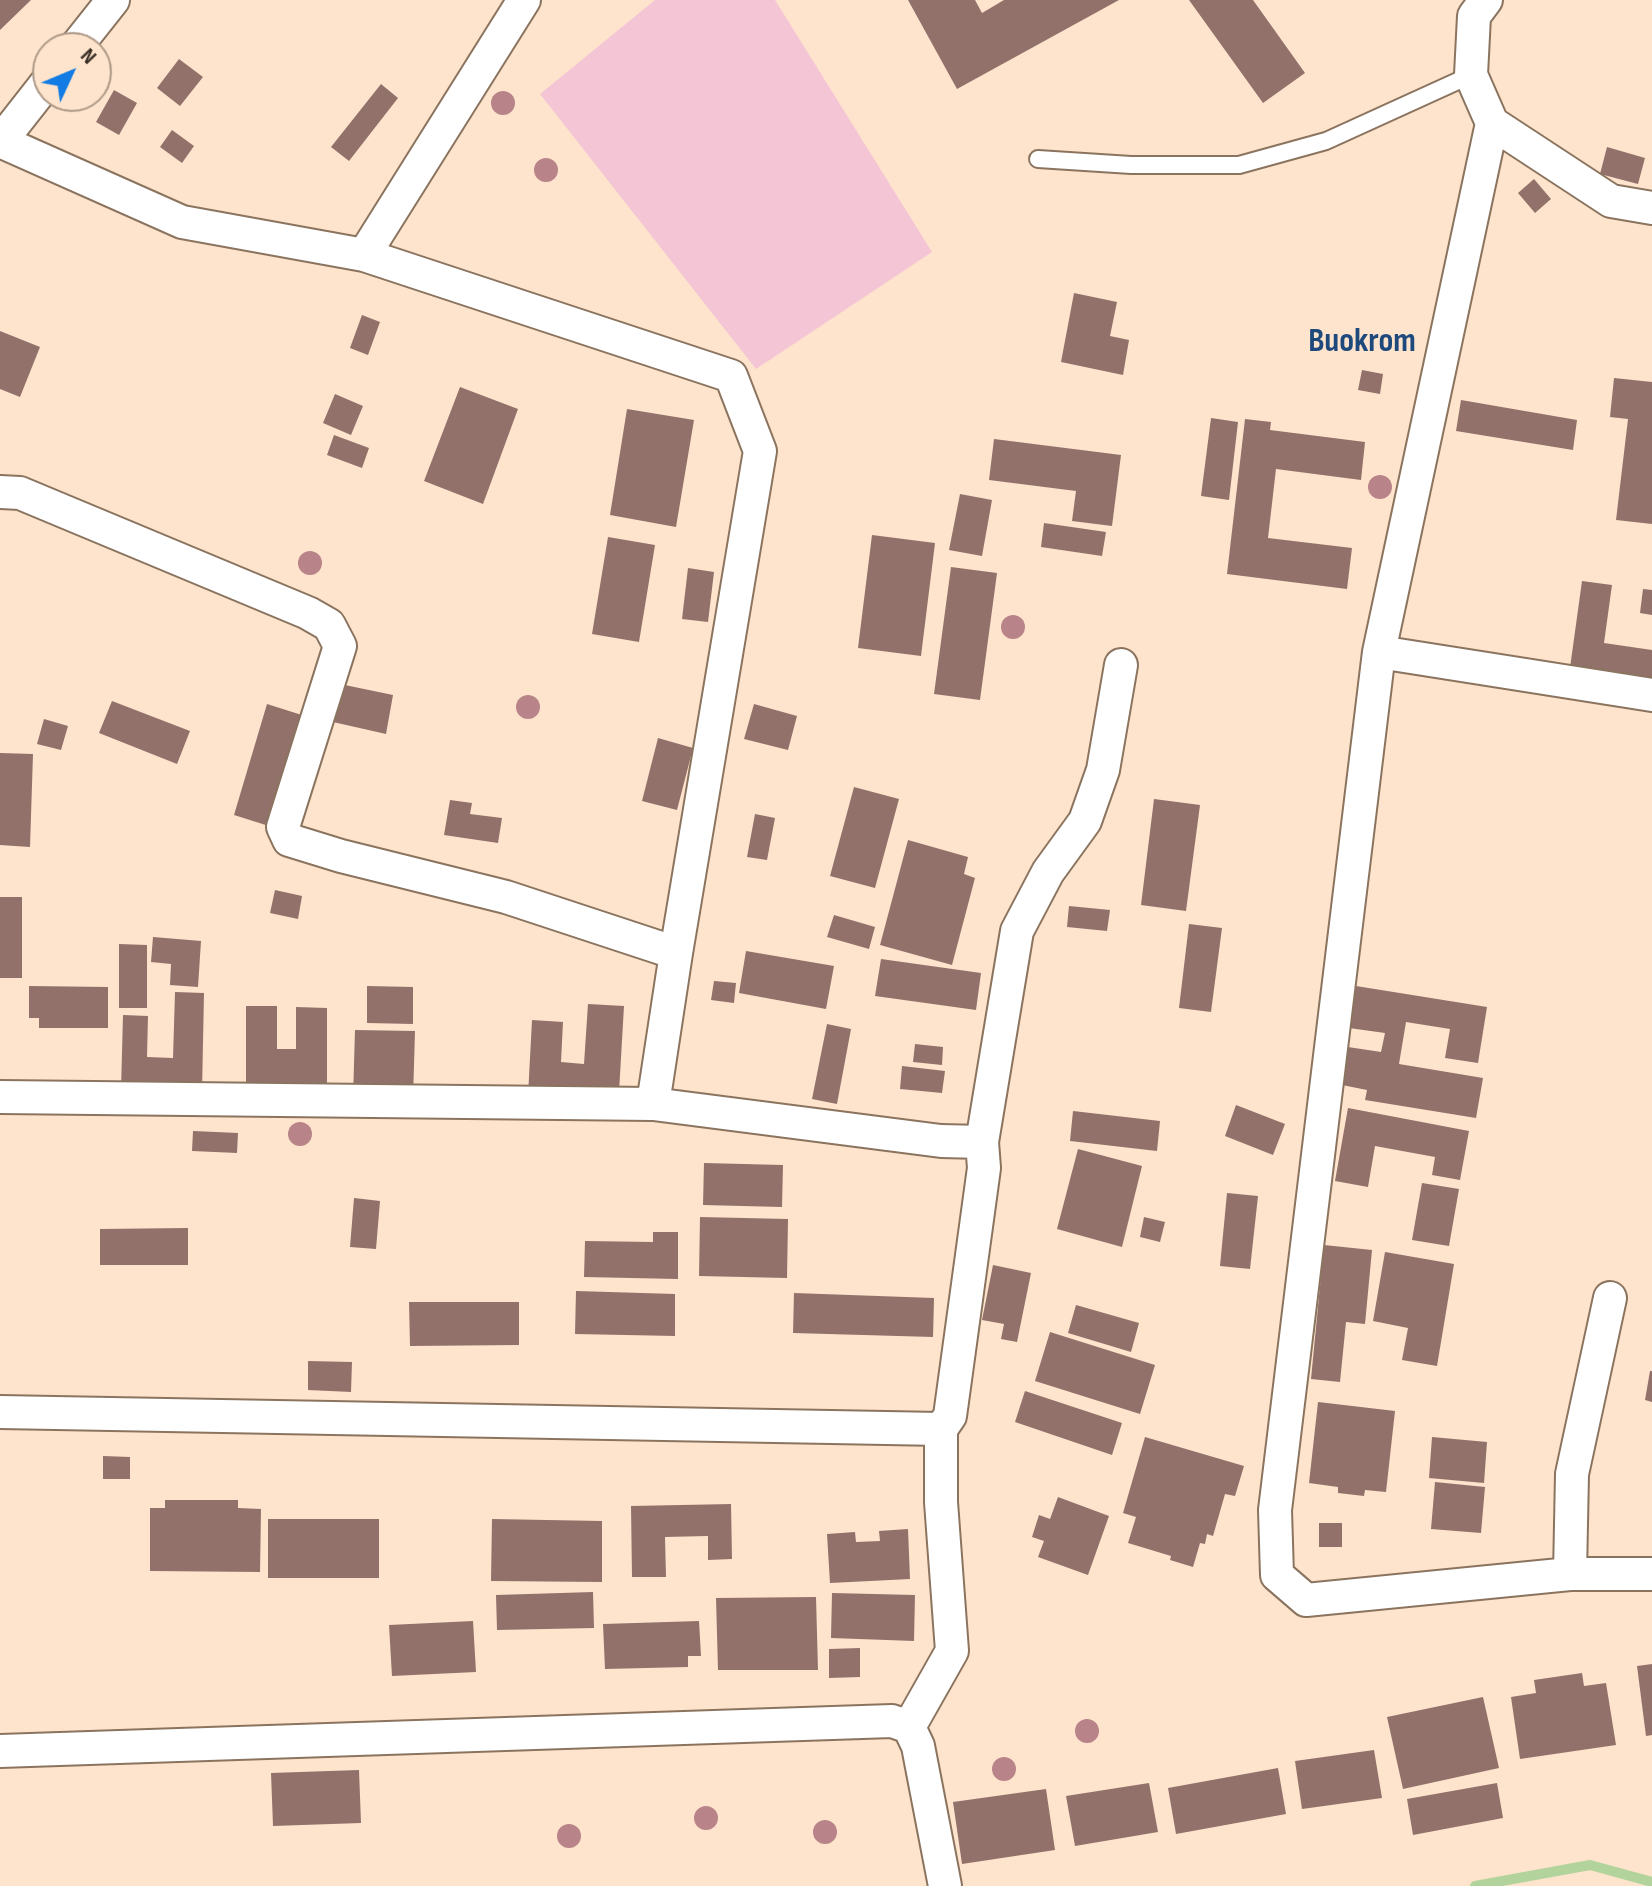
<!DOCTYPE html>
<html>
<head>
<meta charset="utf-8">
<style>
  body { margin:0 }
  #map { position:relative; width:1652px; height:1886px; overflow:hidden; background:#fee4cc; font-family:"Sofia Sans Condensed",sans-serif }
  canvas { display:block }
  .north { position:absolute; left:32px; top:32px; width:80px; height:80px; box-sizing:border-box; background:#fee4cc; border:2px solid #ae9a88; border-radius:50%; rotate:46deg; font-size:22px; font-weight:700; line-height:32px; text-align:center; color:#352b22 }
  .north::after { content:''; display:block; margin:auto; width:28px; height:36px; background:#137ce4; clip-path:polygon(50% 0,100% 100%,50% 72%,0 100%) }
</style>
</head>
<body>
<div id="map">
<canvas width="1652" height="1886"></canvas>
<div class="north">N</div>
</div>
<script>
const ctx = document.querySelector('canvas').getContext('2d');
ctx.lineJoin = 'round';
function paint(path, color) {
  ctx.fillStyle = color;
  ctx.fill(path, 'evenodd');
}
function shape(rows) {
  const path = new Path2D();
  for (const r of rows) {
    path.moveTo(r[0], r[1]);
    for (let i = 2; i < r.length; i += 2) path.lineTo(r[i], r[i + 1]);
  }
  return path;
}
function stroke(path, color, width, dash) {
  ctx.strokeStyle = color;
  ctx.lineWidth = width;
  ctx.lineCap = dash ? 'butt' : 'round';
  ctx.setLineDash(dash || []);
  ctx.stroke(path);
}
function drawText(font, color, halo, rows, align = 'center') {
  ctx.font = font + ' "Sofia Sans Condensed",sans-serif';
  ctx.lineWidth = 6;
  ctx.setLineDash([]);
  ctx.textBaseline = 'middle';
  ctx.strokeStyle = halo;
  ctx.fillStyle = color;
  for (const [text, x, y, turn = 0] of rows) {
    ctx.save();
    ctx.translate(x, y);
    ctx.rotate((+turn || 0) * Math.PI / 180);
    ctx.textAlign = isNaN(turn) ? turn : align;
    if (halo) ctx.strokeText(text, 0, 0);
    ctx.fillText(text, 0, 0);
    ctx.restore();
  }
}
const green = shape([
  [655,0,775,0,932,252,756,369,540,94]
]);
const stream = shape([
  [1475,1886,1590,1865,1652,1882]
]);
const building = shape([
  [0,0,31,0,0,30],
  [908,0,975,0,982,13,1004,0,1119,0,957,89],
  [1189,0,1253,0,1305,73,1263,103],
  [179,59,203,77,180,106,157,88],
  [381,84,398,98,349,161,331,147],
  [114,90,137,103,119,135,96,122],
  [172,130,194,146,182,163,160,147],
  [1607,147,1645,158,1638,184,1600,174],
  [1534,179,1551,199,1535,213,1518,193],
  [1074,293,1117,302,1110,336,1129,340,1123,375,1061,362],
  [362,315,380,322,368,355,350,348],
  [0,331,40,347,20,397,0,389],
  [1362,370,1383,374,1380,394,1358,390],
  [1614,378,1652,382,1652,524,1616,520,1628,419,1610,417],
  [460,387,518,409,483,504,424,481],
  [335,394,363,406,351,435,323,423],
  [1461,400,1577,420,1573,450,1456,431],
  [627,409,694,420,676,527,610,515],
  [1211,418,1238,422,1229,500,1201,496],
  [1245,419,1271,422,1270,430,1365,442,1361,480,1276,469,1268,538,1352,548,1347,589,1227,574],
  [334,435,369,448,362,468,327,455],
  [994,439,1121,455,1112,526,1072,521,1076,491,989,480],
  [960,494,992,500,982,556,949,550],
  [1044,523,1106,532,1102,556,1041,547],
  [872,535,935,543,921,656,858,648],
  [608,537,655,545,639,642,592,634],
  [951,567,997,573,980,700,934,694],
  [688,568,714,572,708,622,682,619],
  [1582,581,1612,585,1604,643,1652,650,1652,686,1569,675],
  [1643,589,1652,590,1652,615,1640,613],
  [340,684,393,695,386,734,333,722],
  [112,701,190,731,177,764,99,733],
  [267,704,305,716,272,827,234,815],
  [754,704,797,716,788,750,744,739],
  [44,719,68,726,61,750,37,744],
  [658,738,693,748,677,810,642,801],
  [0,753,33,754,30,847,0,845],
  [854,787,899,799,875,888,830,876],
  [1154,799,1200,805,1186,911,1141,905],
  [450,800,472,803,470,814,502,818,498,843,444,835],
  [755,814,775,818,767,860,747,857],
  [908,840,968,857,964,874,975,878,952,965,880,945],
  [275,890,302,896,298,919,270,913],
  [0,897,22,897,22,978,0,978],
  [1069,906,1110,910,1107,931,1067,927],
  [834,915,875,927,869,949,827,937],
  [1189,924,1222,928,1211,1012,1179,1008],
  [153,937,201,941,198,987,170,985,171,964,151,962],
  [119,944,147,945,147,1008,119,1008],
  [746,951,834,966,826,1009,739,993],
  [881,959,981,973,976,1010,875,996],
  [714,981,736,983,734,1003,711,1000],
  [29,986,108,987,108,1028,39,1028,39,1018,29,1018],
  [367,986,413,987,413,1024,367,1023],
  [1356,986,1487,1007,1478,1063,1445,1058,1450,1029,1406,1022,1399,1064,1483,1078,1476,1118,1365,1100,1367,1090,1342,1085,1348,1047,1381,1052,1385,1033,1349,1028],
  [175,992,204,993,202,1092,121,1090,123,1015,148,1016,147,1057,173,1058],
  [588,1004,624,1006,619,1092,528,1096,532,1020,563,1022,561,1062,584,1064],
  [246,1006,277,1006,277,1049,296,1049,296,1007,327,1008,327,1095,246,1094],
  [827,1024,851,1029,837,1104,812,1099],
  [355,1030,415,1031,413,1099,353,1098],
  [915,1044,943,1047,942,1065,913,1062],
  [902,1066,945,1071,942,1093,900,1089],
  [1236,1105,1285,1124,1273,1155,1225,1136],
  [1348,1108,1469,1131,1460,1180,1432,1175,1435,1157,1375,1146,1368,1187,1335,1181],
  [1073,1111,1160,1121,1157,1151,1070,1141],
  [193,1131,238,1133,237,1153,192,1151],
  [1078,1149,1142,1166,1122,1247,1057,1229],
  [704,1163,783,1165,782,1207,703,1205],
  [1422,1183,1459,1189,1449,1246,1412,1240],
  [1227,1193,1258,1196,1250,1269,1220,1266],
  [354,1198,380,1201,376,1249,350,1247],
  [700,1217,788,1219,787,1278,699,1276],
  [1144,1217,1165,1222,1160,1242,1140,1237],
  [188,1228,188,1265,100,1265,100,1229],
  [653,1232,678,1232,678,1279,584,1277,585,1241,653,1242],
  [1324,1245,1372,1250,1365,1324,1346,1322,1340,1382,1311,1379],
  [1385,1252,1454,1264,1437,1366,1402,1360,1408,1328,1373,1321],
  [993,1265,1031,1273,1017,1342,1001,1339,1004,1324,982,1320],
  [576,1291,675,1294,675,1336,575,1334],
  [794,1293,934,1298,933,1337,793,1333],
  [409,1302,519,1302,519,1345,410,1346],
  [1076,1305,1139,1323,1131,1352,1068,1333],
  [1050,1332,1155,1365,1140,1414,1035,1381],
  [308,1361,352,1362,351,1392,308,1390],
  [1650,1371,1652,1371,1652,1402,1645,1400],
  [1025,1391,1122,1423,1112,1455,1015,1422],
  [1318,1402,1395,1411,1386,1492,1365,1490,1364,1496,1338,1493,1338,1487,1309,1483],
  [1145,1437,1244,1466,1235,1496,1225,1494,1213,1536,1207,1534,1205,1544,1200,1543,1193,1567,1170,1560,1171,1556,1128,1543,1136,1517,1123,1513],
  [1432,1437,1487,1442,1484,1483,1429,1478],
  [103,1456,130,1457,130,1479,103,1479],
  [1435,1482,1485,1487,1481,1533,1431,1529],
  [1058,1497,1109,1516,1088,1575,1038,1557,1044,1541,1032,1537,1039,1515,1050,1519],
  [165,1500,238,1500,238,1508,261,1509,260,1572,150,1571,150,1508,165,1508],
  [731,1504,732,1559,708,1560,708,1536,665,1537,666,1577,632,1577,631,1506],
  [268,1519,379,1519,379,1578,268,1578],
  [492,1519,602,1521,602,1582,491,1581],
  [1319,1523,1342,1523,1342,1547,1319,1547],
  [908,1529,910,1579,830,1583,827,1534,855,1532,856,1542,880,1541,879,1531],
  [593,1592,594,1628,497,1630,496,1595],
  [832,1593,915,1595,914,1641,831,1638],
  [816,1597,818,1670,718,1670,716,1598],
  [473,1621,476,1672,392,1676,389,1625],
  [699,1621,701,1656,688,1656,688,1667,605,1669,603,1624],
  [860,1648,860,1677,829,1678,829,1649],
  [1652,1664,1652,1735,1646,1736,1637,1666],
  [1582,1673,1584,1686,1606,1683,1616,1745,1520,1759,1511,1697,1536,1693,1534,1680],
  [1483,1697,1499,1768,1403,1789,1387,1717],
  [1374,1750,1382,1798,1302,1809,1295,1761],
  [1278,1768,1286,1814,1176,1834,1168,1788],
  [359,1770,361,1823,273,1826,271,1773],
  [1149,1783,1158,1832,1075,1846,1066,1796],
  [1497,1783,1503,1818,1413,1835,1407,1799],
  [1046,1789,1055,1850,962,1864,953,1802]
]);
const service = shape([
  [1038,159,1131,165,1239,165,1326,141,1471,75]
]);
const minor = shape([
  [1486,0,1474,16,1471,75,1492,123,1611,201,1652,208],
  [75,48,113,0],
  [1492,123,1379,652,1275,1510,1277,1575,1306,1600,1570,1574,1652,1574],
  [0,141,182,222,364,255,731,376,760,451,676,953,653,1104],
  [0,142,48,81],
  [364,255,524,0],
  [0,492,20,493,308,613,329,625,340,646,283,827,289,840,341,856,506,897,676,953],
  [1379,652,1652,695],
  [0,1097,653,1104,941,1141,982,1142],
  [0,1412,941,1429,950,1416,984,1168,982,1142,1017,931,1048,872,1085,821,1103,770,1121,665],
  [1570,1574,1572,1474,1610,1298],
  [909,1727,952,1651,941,1502,941,1429],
  [0,1751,892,1721,909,1727,918,1746,945,1886]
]);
const trees = [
  [503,103],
  [546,170],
  [1380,487],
  [310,563],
  [1013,627],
  [528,707],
  [300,1134],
  [1087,1731],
  [1004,1769],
  [706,1818],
  [825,1832],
  [569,1836]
];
const districtNames = [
  ["Buokrom",1362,342]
];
paint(green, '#f4c5d5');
stroke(stream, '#b3d39c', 10);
paint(building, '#92716b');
stroke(service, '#8b745f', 20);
stroke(minor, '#8b745f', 36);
stroke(service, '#fff', 16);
stroke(minor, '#fff', 32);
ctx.fillStyle = '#b88389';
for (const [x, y] of trees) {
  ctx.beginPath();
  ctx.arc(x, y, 12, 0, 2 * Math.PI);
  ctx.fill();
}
drawText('bold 34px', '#1d497d', '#fee4cc', districtNames);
</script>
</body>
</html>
